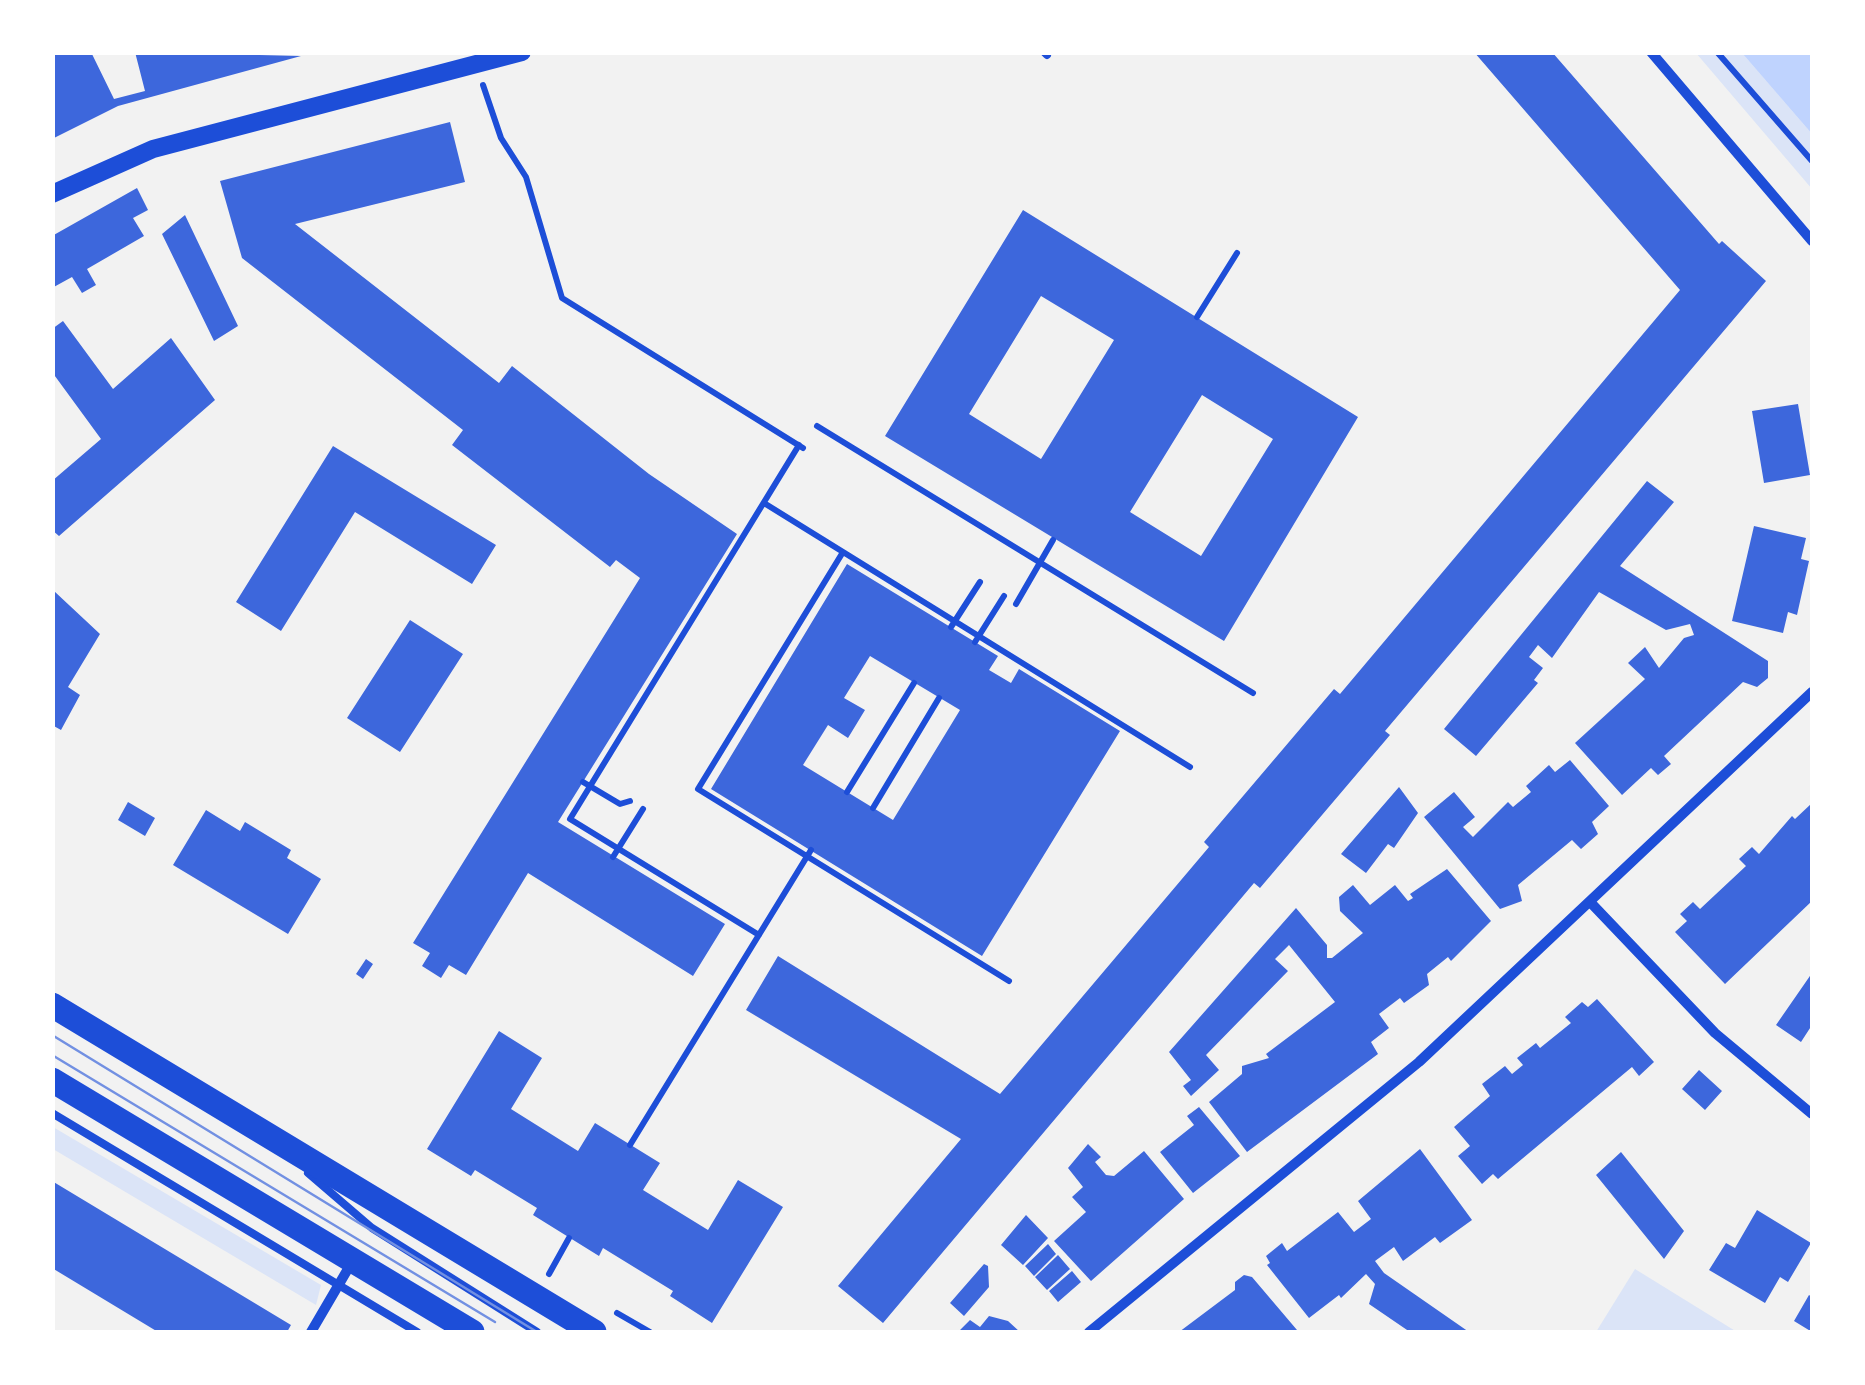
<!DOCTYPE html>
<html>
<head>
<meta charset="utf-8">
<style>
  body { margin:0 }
  #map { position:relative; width:1865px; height:1385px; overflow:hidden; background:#f2f2f2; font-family:"Noto Serif",serif }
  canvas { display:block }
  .frame { position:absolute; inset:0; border:55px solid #fff; pointer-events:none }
</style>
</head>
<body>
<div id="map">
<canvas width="1865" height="1385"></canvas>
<div class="frame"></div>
</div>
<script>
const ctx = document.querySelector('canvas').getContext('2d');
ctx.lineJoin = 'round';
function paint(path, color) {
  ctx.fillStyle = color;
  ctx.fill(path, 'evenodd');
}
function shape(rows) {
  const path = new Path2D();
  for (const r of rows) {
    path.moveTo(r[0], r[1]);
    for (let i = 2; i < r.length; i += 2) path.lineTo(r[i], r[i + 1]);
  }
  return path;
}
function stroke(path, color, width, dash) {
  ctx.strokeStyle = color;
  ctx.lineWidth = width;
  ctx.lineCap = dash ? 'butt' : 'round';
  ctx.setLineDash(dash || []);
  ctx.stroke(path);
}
const green = shape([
  [1696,53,1742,53,1812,134,1812,189],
  [53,1127,321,1285,316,1305,53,1149],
  [1635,1269,1737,1332,1596,1332]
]);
const water = shape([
  [1742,53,1812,53,1812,134]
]);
const building = shape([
  [52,52,91,52,114,99,145,91,135,52,301,56,118,106,52,139],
  [1474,52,1552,52,1719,244,1722,241,1766,281,1385,731,1390,735,1260,888,1254,883,883,1323,838,1286,961,1139,746,1010,778,956,1000,1094,1209,847,1204,842,1334,689,1340,694,1680,290],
  [450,122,465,182,295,224,499,383,512,366,649,474,737,534,558,822,725,924,693,976,528,873,466,975,449,965,441,978,422,966,430,953,413,943,640,578,616,560,610,567,452,445,463,430,242,258,220,181],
  [137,188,148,210,133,218,144,236,87,269,96,285,82,293,72,277,52,288,52,236],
  [1023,210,1358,417,1224,641,885,436],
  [1041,296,1114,340,1041,459,969,414],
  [1202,395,1273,439,1201,556,1130,512],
  [185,215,238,326,214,341,162,234],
  [63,321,113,389,171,338,215,400,59,536,52,530,52,481,101,439,52,372,52,329],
  [1798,404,1810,475,1764,483,1752,411],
  [333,446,496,545,472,584,355,512,281,631,236,602],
  [1647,481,1674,502,1620,566,1768,661,1768,678,1757,687,1743,682,1664,756,1671,764,1658,775,1651,768,1622,795,1575,743,1645,679,1628,663,1645,647,1659,668,1684,638,1694,635,1690,624,1666,630,1599,592,1552,658,1538,645,1529,657,1543,668,1534,680,1538,683,1476,756,1444,729],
  [1754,526,1806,538,1801,559,1809,561,1797,615,1788,612,1783,633,1732,621],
  [847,564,998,656,989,670,1011,683,1019,669,1120,731,982,956,711,789],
  [870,656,960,710,893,820,803,765,828,725,848,738,865,710,844,698],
  [54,591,100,634,68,687,80,695,61,730,52,725],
  [410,620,463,654,400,752,347,718],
  [1570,760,1609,806,1592,822,1598,834,1581,849,1572,840,1518,885,1522,901,1500,909,1424,817,1454,792,1475,817,1463,827,1473,837,1508,802,1513,807,1531,792,1526,786,1549,765,1555,772],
  [1399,787,1418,813,1394,848,1388,844,1366,873,1341,854],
  [128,802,155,818,145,836,118,820],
  [1812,803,1812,901,1725,984,1675,932,1687,921,1680,914,1693,902,1700,909,1746,866,1739,859,1752,847,1759,854,1792,816,1795,819],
  [206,810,240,831,245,822,291,850,287,858,321,879,288,934,173,865],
  [1447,869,1491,921,1451,961,1448,957,1427,974,1429,985,1404,1003,1400,998,1379,1014,1389,1028,1371,1042,1378,1054,1247,1152,1209,1102,1242,1074,1242,1066,1269,1058,1266,1054,1335,1002,1289,945,1275,959,1288,971,1206,1055,1219,1070,1191,1096,1183,1086,1191,1080,1169,1052,1296,908,1327,945,1327,958,1332,958,1363,933,1340,911,1339,897,1353,885,1370,905,1395,885,1408,901,1413,898,1410,894],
  [366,959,373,964,363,979,356,974],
  [1812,973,1812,1025,1801,1042,1776,1025],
  [1597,999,1654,1062,1639,1076,1632,1067,1498,1179,1493,1174,1482,1184,1458,1156,1470,1146,1454,1127,1490,1096,1482,1084,1505,1066,1512,1074,1523,1065,1517,1058,1536,1043,1540,1048,1571,1023,1565,1017,1582,1002,1588,1007],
  [499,1031,542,1058,511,1109,578,1151,595,1123,660,1163,643,1190,708,1230,738,1180,783,1207,712,1323,670,1296,673,1291,603,1248,599,1256,533,1215,537,1208,475,1170,471,1176,427,1149],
  [1699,1070,1722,1091,1705,1110,1682,1089],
  [1199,1107,1240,1156,1193,1193,1160,1152,1194,1125,1187,1116],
  [1088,1144,1101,1157,1095,1162,1106,1175,1114,1176,1144,1151,1184,1199,1091,1281,1054,1241,1086,1212,1072,1197,1083,1187,1068,1168],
  [1420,1149,1472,1220,1440,1243,1435,1237,1403,1261,1394,1247,1375,1261,1384,1273,1469,1332,1410,1332,1369,1304,1375,1284,1366,1274,1341,1298,1339,1295,1309,1318,1267,1265,1270,1263,1266,1256,1282,1243,1287,1251,1338,1212,1354,1232,1371,1219,1358,1201],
  [1621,1152,1684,1231,1664,1259,1596,1175],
  [52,1181,291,1325,287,1332,158,1332,52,1268],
  [1757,1210,1811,1243,1788,1282,1780,1277,1765,1303,1709,1270,1726,1243,1735,1248],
  [1026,1215,1048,1238,1023,1265,1001,1245],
  [1048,1244,1056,1254,1034,1276,1025,1266],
  [1058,1255,1070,1269,1047,1290,1035,1277],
  [984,1264,988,1266,989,1287,964,1316,950,1303],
  [1072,1271,1081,1282,1058,1302,1049,1291],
  [1244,1275,1252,1277,1297,1330,1179,1332,1235,1290,1235,1282],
  [1809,1295,1812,1297,1812,1332,1794,1321],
  [989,1316,1008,1321,1020,1332,958,1332,970,1320,980,1327]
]);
const path = shape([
  [1717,52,1812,161],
  [483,85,501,138,526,177,562,298,803,448],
  [1197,317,1237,253],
  [817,426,1253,693],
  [764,503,1190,767],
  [843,552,698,789,1009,981],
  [1016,604,1053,540],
  [951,627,980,582],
  [975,642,1004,596],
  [583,782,620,804,630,801],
  [847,792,914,683],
  [873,808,939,698],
  [613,857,643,809],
  [759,935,570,819,799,445],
  [630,1145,811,850],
  [549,1274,569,1238],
  [617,1313,650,1332]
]);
const service = shape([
  [1044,52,1047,55],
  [52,1113,417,1332],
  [308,1173,372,1228,537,1332]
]);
const minor = shape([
  [1651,52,1812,241],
  [1592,904,1715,1033,1812,1114],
  [311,1332,352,1262],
  [1089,1332,1419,1062,1812,692]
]);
const tertiary = shape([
  [52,194,153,149,522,52]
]);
const primary = shape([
  [52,1005,594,1332],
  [52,1080,472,1332]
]);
const tram = shape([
  [52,1035,537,1332],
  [52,1055,495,1322]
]);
paint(green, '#dbe4f7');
paint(water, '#bfd3fe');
paint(building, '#3d67dc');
stroke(path, '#1d4ed8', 6);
stroke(service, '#1d4ed8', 8);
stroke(minor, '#1d4ed8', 10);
stroke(tertiary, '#1d4ed8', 18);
stroke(primary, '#1d4ed8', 25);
stroke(tram, '#7290e2', 2.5);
</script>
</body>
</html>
